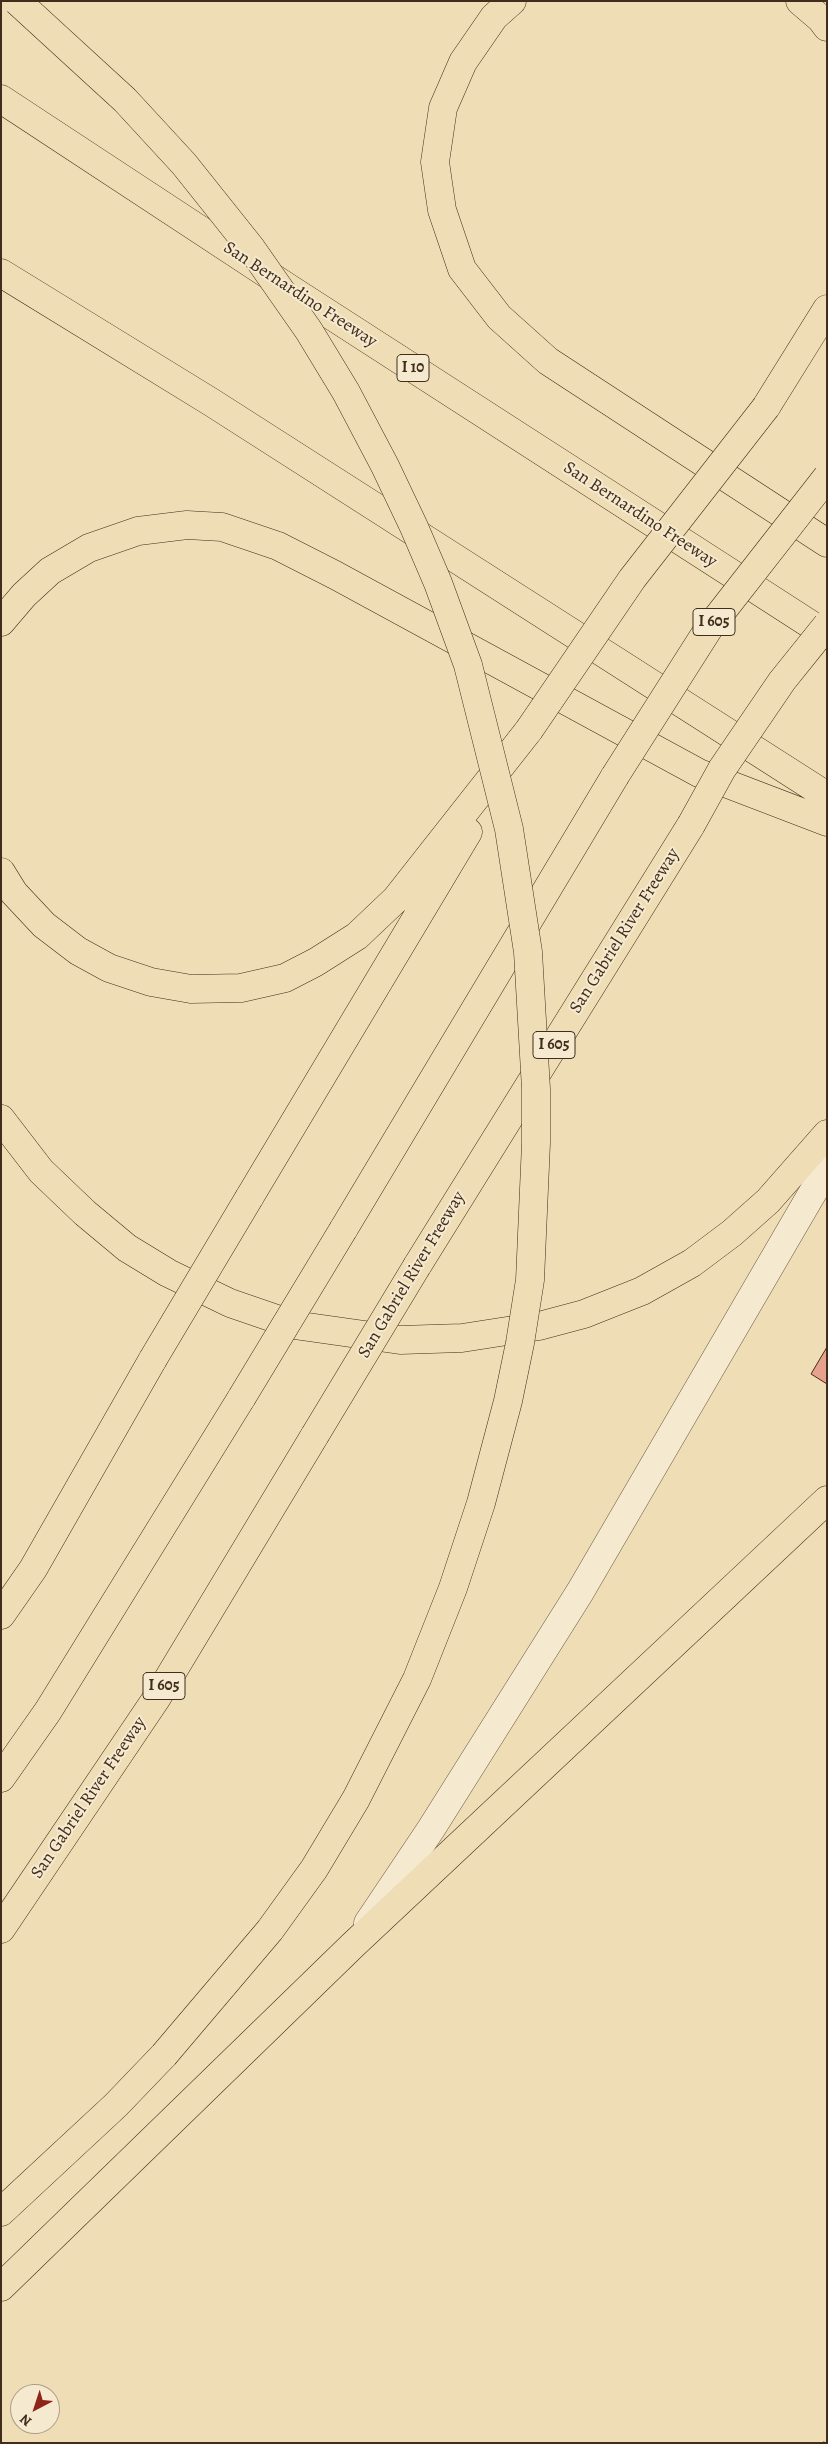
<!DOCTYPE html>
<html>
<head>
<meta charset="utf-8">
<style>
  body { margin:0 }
  #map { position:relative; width:828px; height:2444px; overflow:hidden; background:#efddb5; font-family:Alegreya,serif }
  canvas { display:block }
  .frame { position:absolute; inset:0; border:2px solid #402d1b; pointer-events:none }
  .north { position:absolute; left:10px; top:2384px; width:50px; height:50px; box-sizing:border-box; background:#f5e9cf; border:1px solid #ad9e87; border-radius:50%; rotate:220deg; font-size:14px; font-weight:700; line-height:20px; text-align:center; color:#402d1b }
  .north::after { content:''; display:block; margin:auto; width:18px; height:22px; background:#8f2418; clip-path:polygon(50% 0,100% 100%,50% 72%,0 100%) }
</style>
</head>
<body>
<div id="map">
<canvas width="828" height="2444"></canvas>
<div class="frame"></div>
<div class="north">N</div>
</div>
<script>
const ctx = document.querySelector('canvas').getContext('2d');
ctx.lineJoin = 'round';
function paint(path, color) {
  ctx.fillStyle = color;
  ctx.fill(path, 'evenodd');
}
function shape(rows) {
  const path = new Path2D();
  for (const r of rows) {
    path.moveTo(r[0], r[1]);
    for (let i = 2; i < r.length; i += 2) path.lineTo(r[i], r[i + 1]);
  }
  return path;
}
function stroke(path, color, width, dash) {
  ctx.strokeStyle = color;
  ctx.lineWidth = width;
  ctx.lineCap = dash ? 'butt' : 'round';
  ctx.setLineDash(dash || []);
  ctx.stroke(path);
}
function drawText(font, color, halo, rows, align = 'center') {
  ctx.font = font + ' Alegreya,serif';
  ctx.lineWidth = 4;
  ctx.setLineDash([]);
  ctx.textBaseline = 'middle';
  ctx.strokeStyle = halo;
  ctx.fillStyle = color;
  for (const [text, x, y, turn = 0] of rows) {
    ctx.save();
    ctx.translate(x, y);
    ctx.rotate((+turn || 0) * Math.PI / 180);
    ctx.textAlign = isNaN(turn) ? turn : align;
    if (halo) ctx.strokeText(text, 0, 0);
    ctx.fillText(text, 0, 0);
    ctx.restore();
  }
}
const building = shape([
  [827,1347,827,1384,811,1374,827,1347]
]);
const path = shape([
  [824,2443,827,2441]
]);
const minor = shape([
  [368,1923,431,1829,580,1592,827,1168]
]);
const highway = shape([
  [512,1,494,17,463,62,443,108,435,162,442,210,462,269,499,317,548,361,827,543],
  [800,1,821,19,827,27],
  [1,99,287,287,827,635],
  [1,273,211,402,827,796],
  [766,407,827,309],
  [1,622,24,595,50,571,89,548,138,531,187,525,222,527,278,546,335,575,699,773,827,822],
  [1,872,14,893,44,925,78,951,109,968,151,982,191,989,241,988,285,978,316,962,357,936,396,899,529,730],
  [1,1119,41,1171,85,1213,127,1248,168,1273,230,1303,294,1325,400,1340,462,1338,539,1326,584,1314,642,1291,692,1263,732,1233,768,1201,827,1134],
  [249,1198,468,832],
  [343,1230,615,776],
  [417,1266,691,825],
  [1,1615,33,1569,153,1359],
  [1,1778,48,1711,242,1397],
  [1,1929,156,1699,315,1435],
  [1,2212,116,2105,164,2055],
  [1,2287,353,1945,827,1500]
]);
const highwayBridge = shape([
  [17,1,125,100,184,164,251,248,309,331,346,392,385,466,414,527,438,583,468,665,509,829,528,952,536,1089,536,1143,530,1280,520,1343,508,1401,481,1503,453,1588,417,1679,356,1799,314,1869,270,1930,164,2055],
  [529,730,632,579,766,407],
  [615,776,709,628,827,477],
  [691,825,722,769,782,681,827,625],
  [153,1359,249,1198],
  [242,1397,343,1230],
  [315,1435,417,1266]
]);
const shields = [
  [413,368,32],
  [714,622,42],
  [554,1045,42],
  [164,1686,42]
];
const shieldNames = [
  ["I 10",413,368],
  ["I 605",714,622],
  ["I 605",554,1045],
  ["I 605",164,1686]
];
const streetNames = [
  ["San Bernardino Freeway",300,295,33],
  ["San Bernardino Freeway",640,515,33],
  ["San Gabriel River Freeway",625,931,-58],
  ["San Gabriel River Freeway",412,1275,-59],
  ["San Gabriel River Freeway",89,1798,-56]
];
paint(building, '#e7a28e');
stroke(building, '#402d1b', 1);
stroke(minor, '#6c5942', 29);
stroke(highway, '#402d1b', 29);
stroke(path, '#402d1b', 3, [1, 2.5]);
stroke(minor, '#f5e9cf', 28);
stroke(highway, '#efddb5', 28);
stroke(highwayBridge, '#402d1b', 29, []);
stroke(highwayBridge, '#efddb5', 28);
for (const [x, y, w] of shields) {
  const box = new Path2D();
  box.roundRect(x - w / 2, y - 13.5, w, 27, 4);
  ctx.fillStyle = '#f5e9cf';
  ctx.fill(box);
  stroke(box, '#402d1b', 1);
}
drawText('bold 16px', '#402d1b', null, shieldNames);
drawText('18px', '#402d1b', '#f5e9cf', streetNames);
</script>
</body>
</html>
